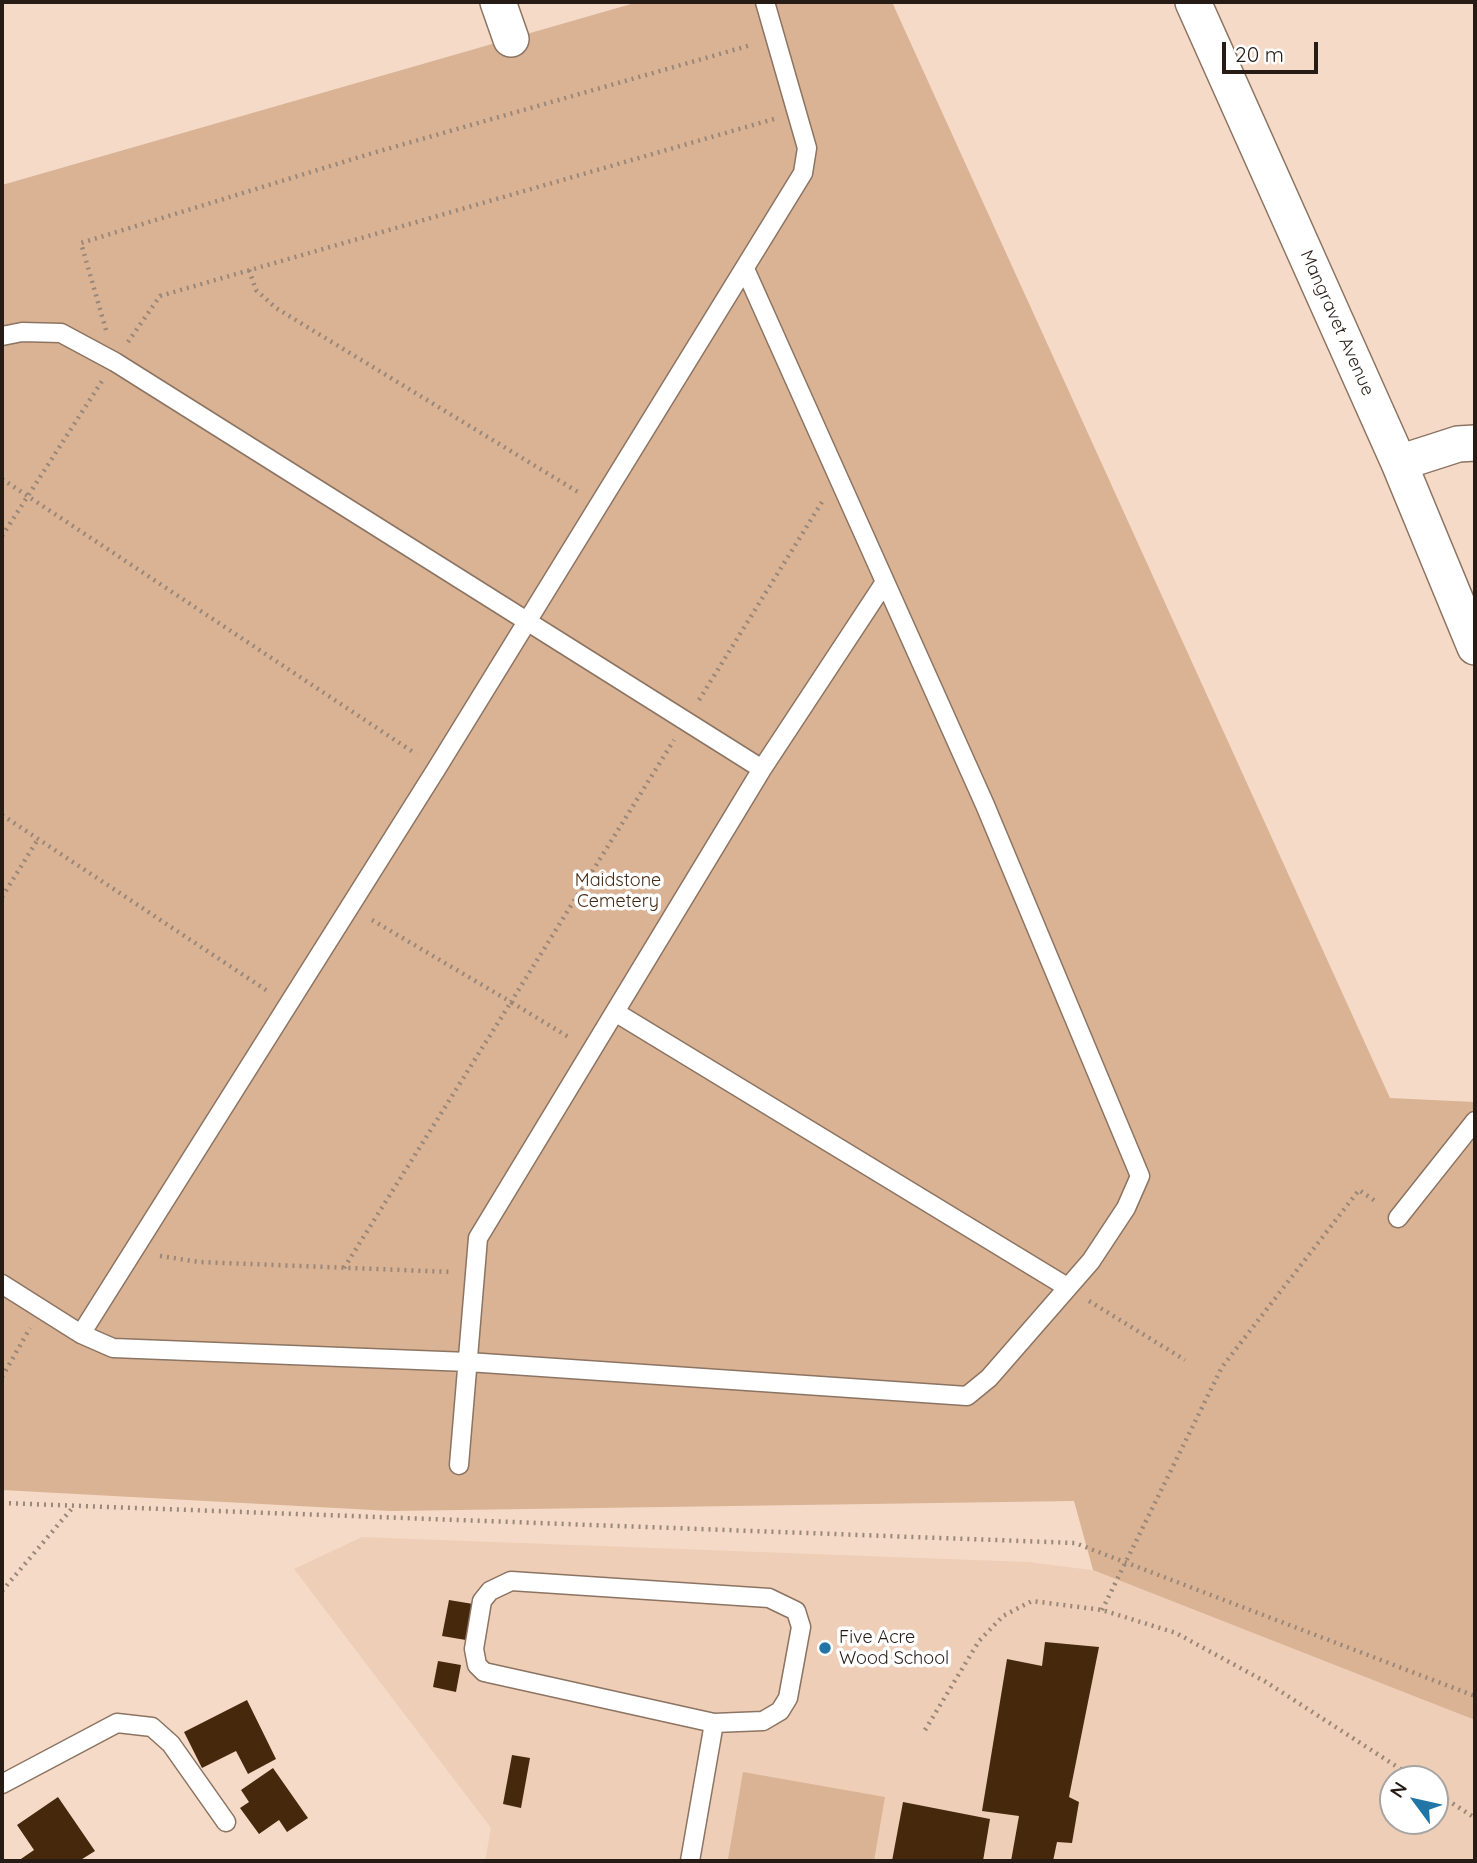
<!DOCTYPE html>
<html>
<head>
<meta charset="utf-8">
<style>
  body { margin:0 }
  #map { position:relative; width:1477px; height:1863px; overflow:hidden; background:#f5dbc7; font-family:Quicksand,sans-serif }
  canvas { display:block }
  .frame { position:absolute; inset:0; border:4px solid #261c15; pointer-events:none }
  .north { position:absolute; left:1379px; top:1765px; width:70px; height:70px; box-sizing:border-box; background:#fff; border:2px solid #a8a4a1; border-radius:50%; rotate:303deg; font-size:19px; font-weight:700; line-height:28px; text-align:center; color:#261c15 }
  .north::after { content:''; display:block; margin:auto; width:24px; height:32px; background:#2276a7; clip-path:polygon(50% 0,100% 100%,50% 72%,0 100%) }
  .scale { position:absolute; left:1222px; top:42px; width:96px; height:32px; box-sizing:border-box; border:4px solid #261c15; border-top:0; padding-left:9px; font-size:21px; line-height:24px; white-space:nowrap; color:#261c15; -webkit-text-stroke:5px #fff; paint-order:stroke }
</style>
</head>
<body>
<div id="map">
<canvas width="1477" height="1863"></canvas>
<div class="frame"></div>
<div class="north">N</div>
<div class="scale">20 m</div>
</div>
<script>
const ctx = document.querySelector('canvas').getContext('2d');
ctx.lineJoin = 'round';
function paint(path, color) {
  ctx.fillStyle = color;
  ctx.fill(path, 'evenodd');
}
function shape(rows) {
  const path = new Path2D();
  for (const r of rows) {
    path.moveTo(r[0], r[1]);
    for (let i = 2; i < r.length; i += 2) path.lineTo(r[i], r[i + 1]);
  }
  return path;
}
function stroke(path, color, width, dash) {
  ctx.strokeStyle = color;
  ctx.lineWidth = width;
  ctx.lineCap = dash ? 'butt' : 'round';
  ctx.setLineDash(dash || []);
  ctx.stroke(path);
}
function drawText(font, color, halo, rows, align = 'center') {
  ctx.font = font + ' Quicksand,sans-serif';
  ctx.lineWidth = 7;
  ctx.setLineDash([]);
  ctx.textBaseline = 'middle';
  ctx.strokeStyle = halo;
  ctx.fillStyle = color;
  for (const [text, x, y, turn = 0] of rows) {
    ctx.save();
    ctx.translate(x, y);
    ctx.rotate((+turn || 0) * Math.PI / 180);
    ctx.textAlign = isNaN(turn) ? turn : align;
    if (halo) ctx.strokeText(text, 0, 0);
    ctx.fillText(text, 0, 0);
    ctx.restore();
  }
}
const built = shape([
  [362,1537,1028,1562,1108,1572,1475,1720,1475,1861,485,1861,491,1828,294,1569],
  [1393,1779,1435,1779,1435,1821,1393,1821]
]);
const green = shape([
  [638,2,892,2,1390,1098,1475,1102,1475,1720,1093,1570,1074,1501,391,1511,2,1490,2,185],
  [743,1772,885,1797,874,1861,728,1859]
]);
const building = shape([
  [449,1600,473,1604,466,1640,442,1636],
  [1045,1642,1099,1647,1069,1797,1079,1802,1072,1843,1057,1842,1053,1861,1011,1861,1019,1816,982,1811,1007,1659,1042,1666],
  [438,1661,461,1665,456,1692,433,1687],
  [247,1700,276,1759,248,1774,236,1751,202,1768,184,1732],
  [512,1755,530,1758,521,1808,503,1804],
  [273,1768,308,1818,287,1832,279,1820,259,1834,240,1808,249,1802,241,1790],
  [58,1797,95,1851,79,1861,18,1861,34,1850,17,1825],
  [903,1802,990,1819,983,1861,892,1861]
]);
const path = shape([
  [249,270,256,290,276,308,578,492],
  [106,330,81,243,366,155,751,45],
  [128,342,160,296,774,119],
  [2,479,416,754],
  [2,536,102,381],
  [699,700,822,502],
  [2,815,269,992],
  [2,897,38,839],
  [372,920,511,1002,674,740],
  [160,1256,200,1262,452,1272],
  [344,1268,511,1002,570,1038],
  [1089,1301,1185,1360],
  [2,1377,30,1328],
  [2,1503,1075,1543,1475,1696],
  [2,1591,74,1506],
  [1102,1610,1222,1367,1359,1190,1378,1203],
  [925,1730,979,1641,1003,1616,1032,1601,1102,1610,1176,1633,1266,1682,1416,1779],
  [1435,1792,1475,1818]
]);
const service = shape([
  [2,336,22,332,61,333,115,362,762,769,478,1238,459,1465],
  [762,769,885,582],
  [615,1012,1067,1287],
  [1398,1218,1475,1121],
  [2,1284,81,1334,113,1348,468,1362,967,1396,989,1378,1091,1261,1126,1208,1140,1176,985,805,745,269],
  [81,1334,437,768,803,173,807,148,765,2],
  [511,1581,769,1598,796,1611,801,1627,788,1698,780,1711,763,1721,714,1723,484,1672,477,1665,474,1649,482,1601,490,1591,511,1581],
  [2,1784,117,1723,152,1727,171,1744,226,1822],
  [690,1861,714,1723]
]);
const minor = shape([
  [498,2,511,39],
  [1193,2,1399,463,1475,647],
  [1399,463,1458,444,1475,443]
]);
const markers = [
  [825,1648,7,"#2276a7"]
];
const streetNames = [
  ["Mangravet Avenue",1337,323,66]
];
const parkNames = [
  ["Maidstone",618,881],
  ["Cemetery",618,902]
];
const poiNames = [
  ["Five Acre",839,1638],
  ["Wood School",839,1659]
];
paint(built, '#efceb7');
paint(green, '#dab395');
paint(building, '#46280d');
stroke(service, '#8c7462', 21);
stroke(minor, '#8c7462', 38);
stroke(path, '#9a8778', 4.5, [2, 5]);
stroke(service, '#fff', 18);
stroke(minor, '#fff', 35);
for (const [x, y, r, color] of markers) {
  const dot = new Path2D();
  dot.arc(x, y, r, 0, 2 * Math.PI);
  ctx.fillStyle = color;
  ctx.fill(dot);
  stroke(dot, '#fff', 2.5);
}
drawText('18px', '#261c15', '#fff', streetNames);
drawText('18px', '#442a14', '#fff', parkNames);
drawText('18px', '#261c15', '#fff', poiNames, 'left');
</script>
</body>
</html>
